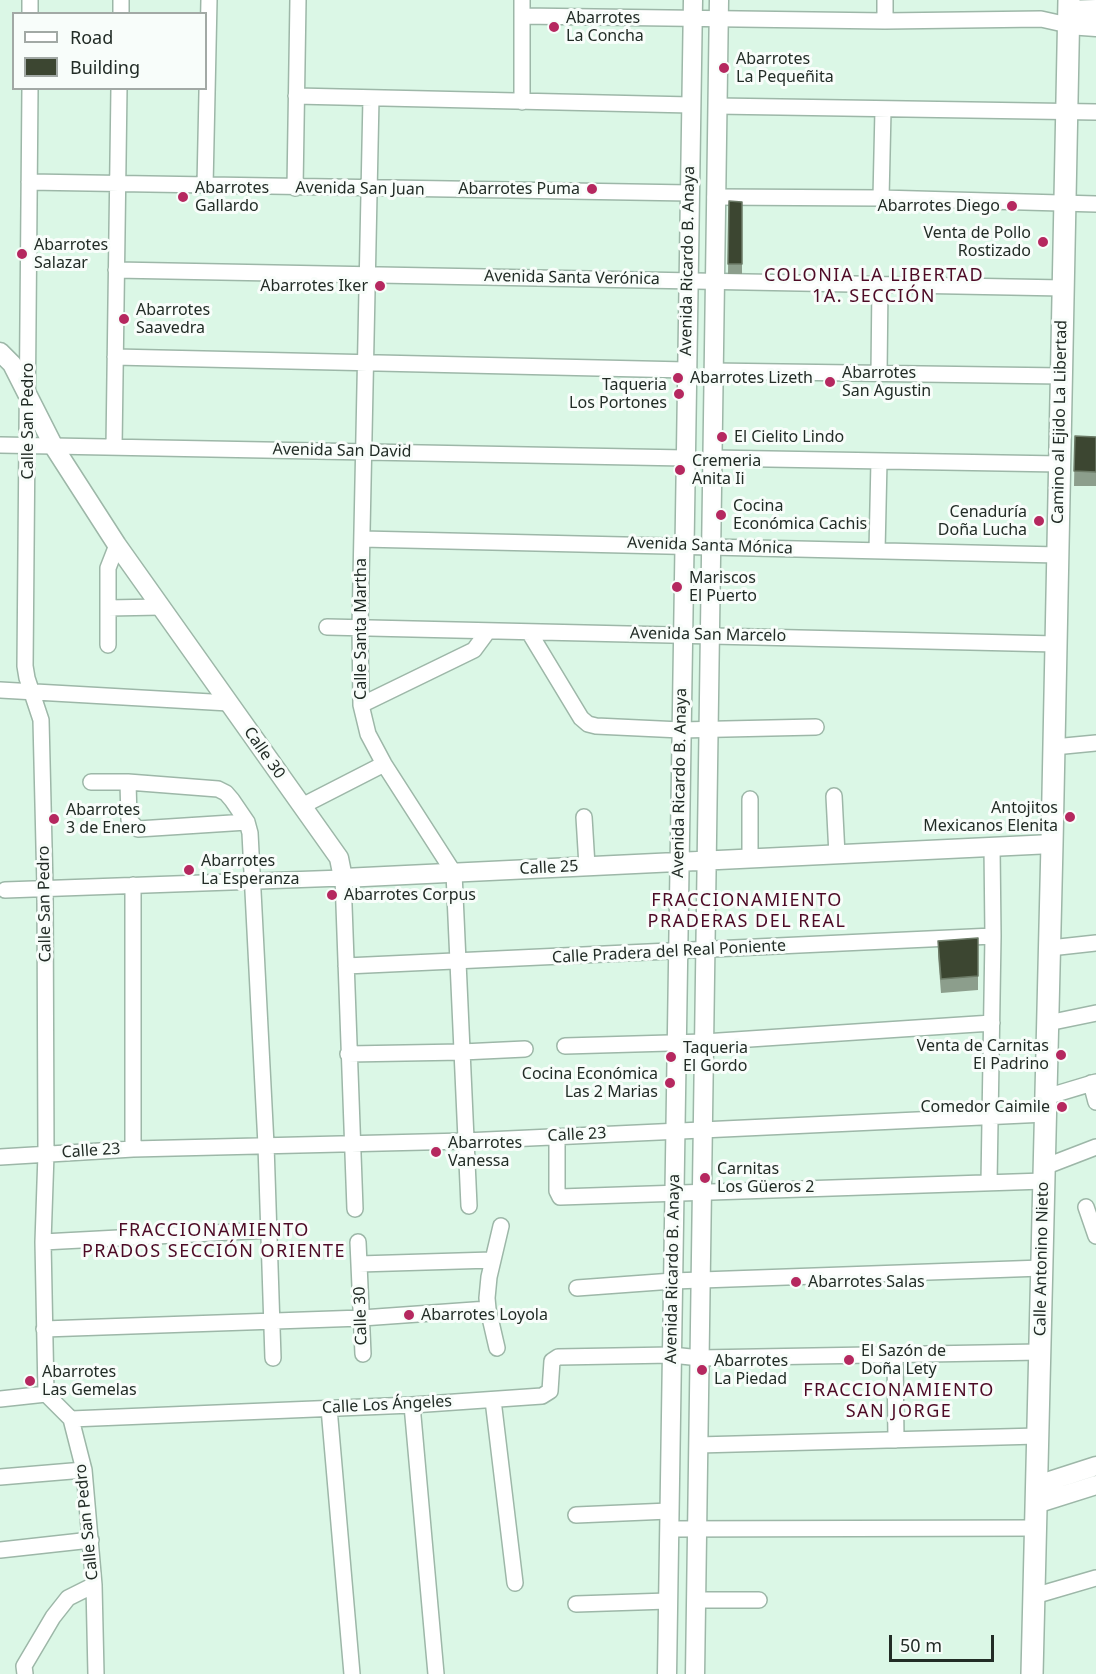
<!DOCTYPE html>
<html>
<head>
<meta charset="utf-8">
<style>
  body { margin:0 }
  #map { position:relative; width:1096px; height:1674px; overflow:hidden; background:#dbf7e6; font-family:"Noto Sans",sans-serif }
  canvas { display:block }
  .legend { position:absolute; left:12px; top:12px; width:195px; height:78px; box-sizing:border-box; background:#f8fdfa; border:2px solid #a2a9a5; margin:0; padding:8px 10px; list-style:none; font-size:18px; color:#222c26 }
  .legend li { display:flex; align-items:center; gap:12px; height:30px }
  .legend b { width:30px; border:2px solid #a2a9a5 }
  .scale { position:absolute; left:889px; top:1635px; width:105px; height:27px; box-sizing:border-box; border:3px solid #222c26; border-top:0; padding-left:8px; font-size:18px; line-height:21px; white-space:nowrap; color:#222c26; -webkit-text-stroke:4px #f8fdfa; paint-order:stroke }
</style>
</head>
<body>
<div id="map">
<canvas width="1096" height="1674"></canvas>
<ul class="legend">
<li><b style="height:8px;background:#fff"></b>Road</li>
<li><b style="height:16px;background:#3c4631"></b>Building</li>
</ul>
<div class="scale">50 m</div>
</div>
<script>
const ctx = document.querySelector('canvas').getContext('2d');
ctx.lineJoin = 'round';
function shape(rows) {
  const path = new Path2D();
  for (const r of rows) {
    path.moveTo(r[0], r[1]);
    for (let i = 2; i < r.length; i += 2) path.lineTo(r[i], r[i + 1]);
  }
  return path;
}
function stroke(path, color, width, dash) {
  ctx.strokeStyle = color;
  ctx.lineWidth = width;
  ctx.lineCap = dash ? 'butt' : 'round';
  ctx.setLineDash(dash || []);
  ctx.stroke(path);
}
function paint(path, color) {
  ctx.fillStyle = color;
  ctx.fill(path, 'evenodd');
}
function drawText(font, color, halo, rows, align = 'center') {
  ctx.font = font + ' "Noto Sans",sans-serif';
  ctx.lineWidth = 6;
  ctx.setLineDash([]);
  ctx.textBaseline = 'middle';
  ctx.strokeStyle = halo;
  ctx.fillStyle = color;
  for (const [text, x, y, turn = 0] of rows) {
    ctx.save();
    ctx.translate(x, y);
    ctx.rotate((+turn || 0) * Math.PI / 180);
    ctx.textAlign = isNaN(turn) ? turn : align;
    if (halo) ctx.strokeText(text, 0, 0);
    ctx.fillText(text, 0, 0);
    ctx.restore();
  }
}
const minor = shape([
  [30,14,30,0],
  [121,14,121,0],
  [522,16,885,21,1041,19,1068,25],
  [885,21,885,0],
  [30,88,25,666,27,678,41,720,45,888,46,1154,43,1242,46,1394,71,1419,84,1470,94,1585,96,1674],
  [296,96,691,105],
  [371,98,360,627,361,705,368,734,384,764,454,873,469,1206],
  [522,102,522,0],
  [717,106,1096,112],
  [29,182,690,193],
  [205,186,209,0],
  [295,188,298,0],
  [715,197,881,198,1096,204],
  [881,198,883,110],
  [116,270,1063,288],
  [115,357,686,370],
  [712,371,1061,376],
  [879,374,880,284],
  [0,445,685,458],
  [114,447,119,88],
  [711,458,1060,464],
  [362,539,1058,555],
  [877,551,879,461],
  [108,608,161,607],
  [327,627,1056,644],
  [529,632,581,718,588,724,596,726,681,730,816,727],
  [108,645,108,568,117,545],
  [0,690,229,703],
  [361,705,474,650,488,631],
  [1054,747,1096,743],
  [91,782,128,782,218,789,226,793,232,800,247,822,250,833,266,1145,273,1358],
  [128,782,129,820,138,829,247,822],
  [834,796,837,855],
  [302,806,384,764],
  [584,817,587,866],
  [750,859,750,799],
  [133,885,133,1149],
  [5,890,343,878,355,1209],
  [1050,948,1096,943],
  [346,966,993,936],
  [1048,1023,1096,1013],
  [565,1046,704,1042,992,1023],
  [348,1054,462,1052,525,1049],
  [1091,1083,1096,1102],
  [1046,1097,1096,1082],
  [557,1136,557,1191,560,1197,1044,1181],
  [0,1157,133,1149,465,1141,1046,1114],
  [1044,1167,1096,1147],
  [989,1183,993,936,992,847],
  [1086,1207,1096,1236],
  [43,1242,269,1230],
  [358,1242,363,1354],
  [359,1264,492,1260],
  [577,1288,673,1281,1042,1268],
  [44,1329,362,1318,488,1309],
  [497,1348,488,1309,487,1298,489,1277,501,1226],
  [895,1355,896,1440],
  [0,1399,46,1394],
  [493,1400,515,1583],
  [412,1405,436,1674],
  [329,1408,352,1674],
  [71,1419,412,1405,542,1396,550,1391,552,1361,558,1357,672,1355,700,1358,1040,1352],
  [698,1445,1038,1436],
  [0,1477,84,1470],
  [576,1515,669,1511],
  [669,1529,1036,1528],
  [0,1550,91,1540],
  [1034,1596,1096,1578],
  [696,1600,759,1600],
  [576,1604,668,1601],
  [25,1674,24,1666,53,1617,68,1598,94,1585]
]);
const tertiary = shape([
  [1069,10,1096,9],
  [1068,25,1096,27],
  [0,352,12,364,54,447,117,545,339,858,343,878,1052,844],
  [1037,1485,1096,1466],
  [1036,1504,1096,1485],
  [667,1674,693,0],
  [695,1674,719,0]
]);
const secondary = shape([
  [1032,1674,1052,844,1069,0]
]);
const wall = shape([
  [729,201,742,202,742,274,728,274],
  [1075,436,1096,437,1096,486,1074,486],
  [978,938,978,990,941,993,938,956,938,941]
]);
const building = shape([
  [729,201,742,202,742,264,728,264,729,201],
  [1075,436,1096,437,1096,472,1074,471,1075,436],
  [978,938,978,976,941,979,938,941,978,938]
]);
const markers = [
  [554,27,6,"#b5285f"],
  [724,68,6,"#b5285f"],
  [592,189,6,"#b5285f"],
  [183,197,6,"#b5285f"],
  [1012,206,6,"#b5285f"],
  [1043,242,6,"#b5285f"],
  [22,254,6,"#b5285f"],
  [380,286,6,"#b5285f"],
  [124,319,6,"#b5285f"],
  [678,378,6,"#b5285f"],
  [830,382,6,"#b5285f"],
  [679,394,6,"#b5285f"],
  [722,437,6,"#b5285f"],
  [680,470,6,"#b5285f"],
  [721,515,6,"#b5285f"],
  [1039,521,6,"#b5285f"],
  [677,587,6,"#b5285f"],
  [1070,817,6,"#b5285f"],
  [54,819,6,"#b5285f"],
  [189,870,6,"#b5285f"],
  [332,895,6,"#b5285f"],
  [1061,1055,6,"#b5285f"],
  [671,1057,6,"#b5285f"],
  [670,1083,6,"#b5285f"],
  [1062,1107,6,"#b5285f"],
  [436,1152,6,"#b5285f"],
  [705,1178,6,"#b5285f"],
  [796,1282,6,"#b5285f"],
  [409,1315,6,"#b5285f"],
  [849,1360,6,"#b5285f"],
  [702,1370,6,"#b5285f"],
  [30,1381,6,"#b5285f"]
];
const poiNames = [
  ["Abarrotes",566,18],
  ["La Concha",566,36],
  ["Abarrotes",736,59],
  ["La Pequeñita",736,77],
  ["Abarrotes",195,188],
  ["Gallardo",195,206],
  ["Abarrotes Puma",580,189,"right"],
  ["Abarrotes Diego",1000,206,"right"],
  ["Venta de Pollo",1031,233,"right"],
  ["Rostizado",1031,251,"right"],
  ["Abarrotes",34,245],
  ["Salazar",34,263],
  ["Abarrotes Iker",368,286,"right"],
  ["Abarrotes",136,310],
  ["Saavedra",136,328],
  ["Abarrotes",842,373],
  ["San Agustin",842,391],
  ["Abarrotes Lizeth",690,378],
  ["Taqueria",667,385,"right"],
  ["Los Portones",667,403,"right"],
  ["El Cielito Lindo",734,437],
  ["Cremeria",692,461],
  ["Anita Ii",692,479],
  ["Cocina",733,506],
  ["Económica Cachis",733,524],
  ["Cenaduría",1027,512,"right"],
  ["Doña Lucha",1027,530,"right"],
  ["Mariscos",689,578],
  ["El Puerto",689,596],
  ["Antojitos",1058,808,"right"],
  ["Mexicanos Elenita",1058,826,"right"],
  ["Abarrotes",66,810],
  ["3 de Enero",66,828],
  ["Abarrotes",201,861],
  ["La Esperanza",201,879],
  ["Abarrotes Corpus",344,895],
  ["Venta de Carnitas",1049,1046,"right"],
  ["El Padrino",1049,1064,"right"],
  ["Taqueria",683,1048],
  ["El Gordo",683,1066],
  ["Cocina Económica",658,1074,"right"],
  ["Las 2 Marias",658,1092,"right"],
  ["Comedor Caimile",1050,1107,"right"],
  ["Abarrotes",448,1143],
  ["Vanessa",448,1161],
  ["Carnitas",717,1169],
  ["Los Güeros 2",717,1187],
  ["Abarrotes Salas",808,1282],
  ["Abarrotes Loyola",421,1315],
  ["El Sazón de",861,1351],
  ["Doña Lety",861,1369],
  ["Abarrotes",714,1361],
  ["La Piedad",714,1379],
  ["Abarrotes",42,1372],
  ["Las Gemelas",42,1390]
];
const streetNames = [
  ["Avenida San Juan",360,189,1],
  ["Avenida Ricardo B. Anaya",688,261,-89],
  ["Avenida Santa Verónica",572,278,1],
  ["Calle San Pedro",28,421,-90],
  ["Camino al Ejido La Libertad",1060,422,-89],
  ["Avenida San David",342,451,1],
  ["Avenida Santa Mónica",710,546,2],
  ["Calle Santa Martha",361,629,-90],
  ["Avenida San Marcelo",708,635,1],
  ["Calle 30",264,753,55],
  ["Avenida Ricardo B. Anaya",680,783,-89],
  ["Calle 25",549,868,-3],
  ["Calle San Pedro",45,904,-91],
  ["Calle Pradera del Real Poniente",669,952,-3],
  ["Calle 23",577,1135,-3],
  ["Calle 23",91,1151,-4],
  ["Calle Antonino Nieto",1042,1259,-89],
  ["Avenida Ricardo B. Anaya",673,1269,-89],
  ["Calle 30",361,1316,-92],
  ["Calle Los Ángeles",387,1405,-3],
  ["Calle San Pedro",87,1522,-96]
];
const neighbourhoodNames = [
  ["COLONIA LA LIBERTAD",874,276],
  ["1A. SECCIÓN",874,297],
  ["FRACCIONAMIENTO",747,901],
  ["PRADERAS DEL REAL",747,922],
  ["FRACCIONAMIENTO",214,1231],
  ["PRADOS SECCIÓN ORIENTE",214,1252],
  ["FRACCIONAMIENTO",899,1391],
  ["SAN JORGE",899,1412]
];
stroke(minor, '#9db7a8', 18);
stroke(tertiary, '#9db7a8', 21);
stroke(secondary, '#9db7a8', 24);
stroke(minor, '#fff', 15);
stroke(tertiary, '#fff', 18);
stroke(secondary, '#fff', 21);
paint(wall, '#8c9e8c');
paint(building, '#3c4631');
stroke(building, '#6c7b67', 1.5);
for (const [x, y, r, color] of markers) {
  const dot = new Path2D();
  dot.arc(x, y, r, 0, 2 * Math.PI);
  ctx.fillStyle = color;
  ctx.fill(dot);
  stroke(dot, '#f8fdfa', 2);
}
drawText('16px', '#222c26', '#f8fdfa', poiNames, 'left');
drawText('16px', '#222c26', '#f8fdfa', streetNames);
ctx.letterSpacing = '1.5px';
drawText('18px', '#4d0a25', '#f8fdfa', neighbourhoodNames);
ctx.letterSpacing = '0px';
</script>
</body>
</html>
